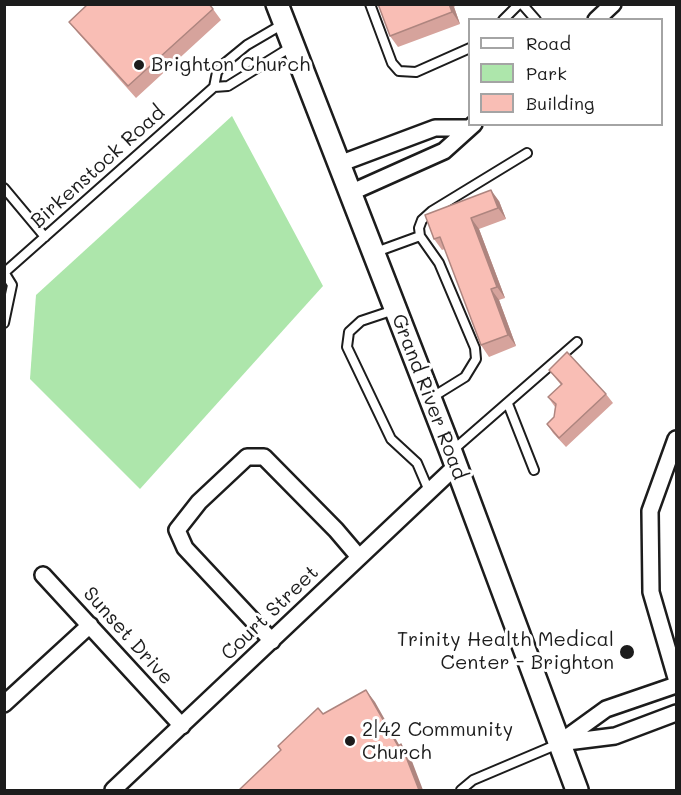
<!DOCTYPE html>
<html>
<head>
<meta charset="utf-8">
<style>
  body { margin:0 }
  #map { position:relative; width:681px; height:795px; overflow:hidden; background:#fff; font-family:Mali,sans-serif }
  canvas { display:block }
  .frame { position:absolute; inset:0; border:6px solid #1c1c1c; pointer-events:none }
  .legend { position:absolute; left:468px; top:18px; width:195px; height:108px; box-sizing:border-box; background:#fff; border:2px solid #a4a4a4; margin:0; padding:8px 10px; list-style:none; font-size:18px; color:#1c1c1c }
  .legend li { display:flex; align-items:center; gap:12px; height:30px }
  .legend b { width:30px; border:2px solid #a4a4a4 }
</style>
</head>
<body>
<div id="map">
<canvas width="681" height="795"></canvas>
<div class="frame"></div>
<ul class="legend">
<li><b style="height:8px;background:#fff"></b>Road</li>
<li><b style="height:16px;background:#ade6ab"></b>Park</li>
<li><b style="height:16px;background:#f9beb5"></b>Building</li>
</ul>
</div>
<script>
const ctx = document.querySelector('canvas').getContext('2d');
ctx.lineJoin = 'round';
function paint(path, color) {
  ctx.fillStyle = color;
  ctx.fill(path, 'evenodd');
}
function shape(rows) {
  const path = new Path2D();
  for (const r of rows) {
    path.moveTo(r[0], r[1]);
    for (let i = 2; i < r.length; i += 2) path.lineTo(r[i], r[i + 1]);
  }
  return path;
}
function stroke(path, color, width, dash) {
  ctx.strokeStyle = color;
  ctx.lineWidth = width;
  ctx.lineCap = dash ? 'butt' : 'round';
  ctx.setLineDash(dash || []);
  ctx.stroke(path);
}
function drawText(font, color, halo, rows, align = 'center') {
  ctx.font = font + ' Mali,sans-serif';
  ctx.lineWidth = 6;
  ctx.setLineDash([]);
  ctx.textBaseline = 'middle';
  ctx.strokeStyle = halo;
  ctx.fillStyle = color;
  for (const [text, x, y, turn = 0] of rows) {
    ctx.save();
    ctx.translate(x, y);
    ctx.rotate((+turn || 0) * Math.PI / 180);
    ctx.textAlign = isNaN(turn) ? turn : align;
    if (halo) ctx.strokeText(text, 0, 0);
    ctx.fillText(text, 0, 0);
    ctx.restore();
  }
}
const green = shape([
  [232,116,323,286,140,489,30,379,36,295]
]);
const service = shape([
  [370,4,392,63,399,71,416,72,470,48],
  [522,4,536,20],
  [503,20,519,4],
  [214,87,228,86,291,47],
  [4,188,45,237],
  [420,236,419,228,422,220,432,211,527,153],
  [376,252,420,236,439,263,475,348,476,359,465,377,431,398],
  [4,272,12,285,4,323],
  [5,272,214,87,217,72,225,63,247,45,283,24],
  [394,310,361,321,349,332,347,347,391,439,417,463,429,491],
  [508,404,534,470],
  [452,451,577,342],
  [461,790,473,780,558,744]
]);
const minor = shape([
  [596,20,613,4],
  [339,164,435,128,469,128],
  [350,193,444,151,474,124],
  [676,439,650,511,651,592,676,678],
  [43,575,182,726],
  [272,641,185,548,177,530,199,502,247,457,264,457,336,530,359,557],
  [676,685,606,709,559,743,615,736,676,713],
  [4,704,90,625],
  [113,790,456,466]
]);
const secondary = shape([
  [277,4,451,452,577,790]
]);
const wall = shape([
  [378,4,457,4,454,7,460,24,398,47,390,36],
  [213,9,221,20,136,98,78,33,69,22],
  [499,201,506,219,479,229,505,298,499,300,516,346,489,357,481,345,445,249,442,250,434,239],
  [549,370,606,394,613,403,566,447,553,433,547,424,554,417,555,407,548,397,561,385]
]);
const shadedWall = shape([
  [449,4,452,4,454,7,460,24,452,12],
  [491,190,499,201,506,219,498,208],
  [471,218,479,229,505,298,497,287],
  [491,289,499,300,516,346,508,335],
  [366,690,375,702,406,757,398,746],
  [401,744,410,756,423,790,419,790]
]);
const building = shape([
  [88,4,209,4,213,9,128,86,69,22,88,4],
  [378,4,449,4,452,12,390,36,378,4],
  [491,190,498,208,471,218,497,287,491,289,508,335,481,345,440,237,434,239,425,215,491,190],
  [567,352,606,394,559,438,547,424,554,417,556,404,548,397,562,384,549,370,567,352],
  [366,690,398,746,401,744,419,790,239,790,281,750,278,746,318,708,323,714,366,690]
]);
const markers = [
  [139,65,6,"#1c1c1c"],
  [627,652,8,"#1c1c1c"],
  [350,741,6,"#1c1c1c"]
];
const poiNames = [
  ["Brighton Church",151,65],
  ["Trinity Health Medical",614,640,"right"],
  ["Center - Brighton",614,663,"right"],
  ["2|42 Community",362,730],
  ["Church",362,753]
];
const streetNames = [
  ["Birkenstock Road",98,167,-42],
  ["Grand River Road",429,397,69],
  ["Court Street",270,613,-44],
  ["Sunset Drive",128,636,48]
];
paint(green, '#ade6ab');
stroke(service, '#1c1c1c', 12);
stroke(minor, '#1c1c1c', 20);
stroke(secondary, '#1c1c1c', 26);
stroke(service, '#fff', 8);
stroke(minor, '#fff', 15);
stroke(secondary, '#fff', 21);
paint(wall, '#d6a39c');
paint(shadedWall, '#ae857f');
paint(building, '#f9beb5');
stroke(building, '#ae857f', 1.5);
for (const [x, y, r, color] of markers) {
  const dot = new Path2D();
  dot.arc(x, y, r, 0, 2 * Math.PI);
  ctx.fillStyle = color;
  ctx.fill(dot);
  stroke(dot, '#fff', 2);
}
drawText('20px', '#1c1c1c', '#fff', poiNames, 'left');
drawText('20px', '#1c1c1c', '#fff', streetNames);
</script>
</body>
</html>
